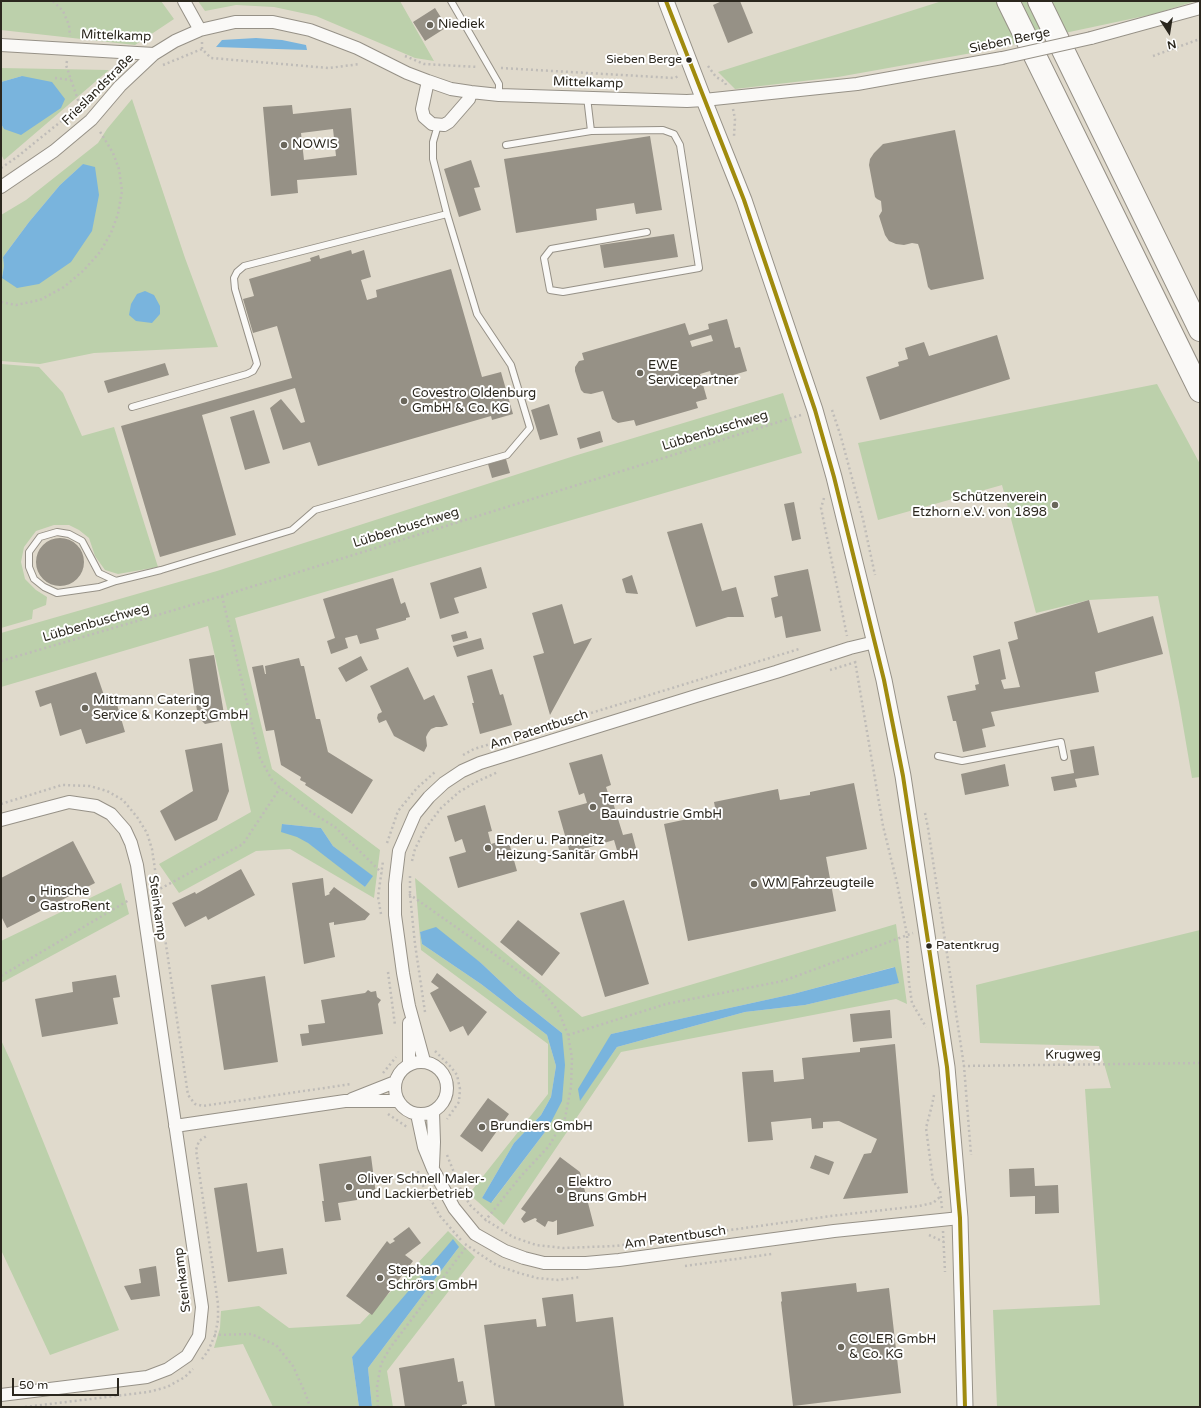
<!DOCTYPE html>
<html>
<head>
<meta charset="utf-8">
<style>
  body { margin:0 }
  #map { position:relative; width:1201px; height:1408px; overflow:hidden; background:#e0dacc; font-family:"Varela Round",sans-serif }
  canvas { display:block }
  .frame { position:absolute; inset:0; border:2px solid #2b271e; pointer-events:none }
  .north { position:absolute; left:1149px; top:12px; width:40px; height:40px; -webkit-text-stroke:3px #fff; paint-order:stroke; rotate:168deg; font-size:11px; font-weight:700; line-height:16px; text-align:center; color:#2b271e }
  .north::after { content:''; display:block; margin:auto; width:14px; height:18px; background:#2b271e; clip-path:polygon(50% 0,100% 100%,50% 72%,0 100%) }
  .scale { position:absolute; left:12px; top:1378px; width:107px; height:18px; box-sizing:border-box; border:2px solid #2b271e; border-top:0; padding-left:5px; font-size:12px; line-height:14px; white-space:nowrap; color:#2b271e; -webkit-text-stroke:3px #fff; paint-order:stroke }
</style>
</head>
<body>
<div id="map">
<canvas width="1201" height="1408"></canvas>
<div class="frame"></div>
<div class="north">N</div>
<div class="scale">50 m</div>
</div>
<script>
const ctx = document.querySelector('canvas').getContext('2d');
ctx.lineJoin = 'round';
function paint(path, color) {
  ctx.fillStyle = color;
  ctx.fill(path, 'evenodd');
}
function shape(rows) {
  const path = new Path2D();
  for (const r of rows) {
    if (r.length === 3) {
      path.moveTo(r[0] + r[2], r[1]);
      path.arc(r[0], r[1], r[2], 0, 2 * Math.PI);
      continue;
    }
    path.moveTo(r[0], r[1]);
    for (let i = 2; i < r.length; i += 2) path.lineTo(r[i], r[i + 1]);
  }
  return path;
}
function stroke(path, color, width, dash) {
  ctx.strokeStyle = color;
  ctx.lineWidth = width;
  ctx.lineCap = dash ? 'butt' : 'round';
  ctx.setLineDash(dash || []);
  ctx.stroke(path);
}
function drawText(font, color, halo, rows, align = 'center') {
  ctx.font = font + ' "Varela Round",sans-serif';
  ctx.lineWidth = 4;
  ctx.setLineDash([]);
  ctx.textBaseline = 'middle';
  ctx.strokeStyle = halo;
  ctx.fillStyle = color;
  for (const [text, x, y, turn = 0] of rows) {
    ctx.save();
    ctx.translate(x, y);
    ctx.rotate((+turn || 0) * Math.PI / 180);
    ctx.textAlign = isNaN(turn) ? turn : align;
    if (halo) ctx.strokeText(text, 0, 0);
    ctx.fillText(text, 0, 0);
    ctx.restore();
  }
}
const green = shape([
  [1,1,161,1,174,19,135,45,1,30],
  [198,1,400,1,434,61,415,58,316,16,274,7,236,5,205,11],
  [942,1,1196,1,1154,14,1074,31,983,51,838,77,735,89,718,72],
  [1,68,109,70,4,160,1,154,1,124,4,129,22,76,1,82],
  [132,99,185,258,218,347,94,353,40,364,1,361,1,215,26,200,98,143,107,129],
  [83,164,2,278,4,266,3,257,29,222,60,185],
  [1,364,39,367,63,393,82,436,114,427,158,567,118,574,105,570,95,556,89,538,79,530,69,525,54,525,36,531,24,547,21,562,25,579,36,590,47,597,46,605,33,610,32,619,1,628],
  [1157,384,1200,464,1200,777,1192,778,1179,702,1158,596,1089,600,1036,613,1002,485,878,520,858,443],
  [783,393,802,453,235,618,272,769,380,850,374,898,290,849,256,851,179,893,159,864,251,812,208,626,1,687,1,633,217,571,574,456],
  [282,824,321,828,333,846,372,876,365,887,328,857],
  [415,878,582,1017,896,924,907,1004,896,999,621,1052,504,1225,469,1194,548,1094,548,1044,421,950],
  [429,930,481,963,517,997,562,1033,548,1128,492,1202,482,1198,514,1143,541,1115,551,1097,556,1066,547,1035,481,984,422,944,420,932],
  [894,967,898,983,805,1005,745,1012,617,1047,580,1100,611,1034,793,994],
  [121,883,129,914,1,983,1,941],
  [1200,930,1200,1407,997,1407,993,1310,1100,1305,1085,1089,1111,1088,1099,1046,980,1043,976,985],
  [1,1040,12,1064,119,1330,50,1355,1,1250],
  [448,1231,475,1257,387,1371,393,1407,372,1407,368,1368,459,1247,352,1357,359,1407,273,1407,243,1344,214,1348,220,1328,221,1311,259,1306,289,1328,360,1324]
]);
const water = shape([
  [256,38,282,40,306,45,307,50,216,47,222,40],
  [22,76,52,82,65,99,61,108,21,135,4,129,1,124,1,82],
  [83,164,95,167,99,195,92,231,71,262,39,284,17,288,2,278,4,266,3,257,29,222,60,185],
  [145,291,154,295,160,306,160,314,152,323,136,321,129,315,131,304,137,294],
  [282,824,321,828,333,846,373,876,365,887,308,843,297,837,281,832],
  [436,927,481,963,517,997,562,1033,565,1065,562,1101,548,1128,491,1203,482,1198,514,1143,541,1115,551,1097,556,1066,547,1035,481,984,422,944,420,932],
  [895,967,899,983,805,1005,745,1012,617,1047,580,1101,578,1089,611,1034,793,994],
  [453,1239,459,1247,368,1368,372,1407,359,1407,352,1357]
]);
const building = shape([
  [722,1,740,1,753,33,728,43,713,5],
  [435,8,447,27,425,41,413,22],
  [292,105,293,114,351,108,357,175,297,180,298,193,271,196,263,107],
  [333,129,336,156,304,160,301,133],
  [955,130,984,279,931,290,928,287,920,250,918,244,912,243,904,245,896,244,889,241,885,235,879,216,882,211,881,201,877,199,875,197,869,165,870,159,874,153,883,144],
  [650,136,662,210,636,214,634,203,596,209,597,220,516,233,504,159],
  [471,160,480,187,474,188,481,210,459,217,444,169],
  [674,234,678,257,604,268,600,245],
  [351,250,352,254,364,250,371,277,361,280,367,300,377,297,376,290,451,269,482,377,501,372,513,414,492,420,491,416,318,466,310,442,283,450,270,408,281,399,301,423,305,422,295,388,202,415,236,535,160,557,121,426,292,378,277,326,253,333,243,299,254,296,249,279,311,261,310,258,319,255,320,259],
  [727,319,735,348,740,347,747,371,713,381,710,371,700,374,707,399,696,402,698,408,636,426,634,420,618,423,612,419,603,391,591,394,584,393,581,390,575,371,575,367,579,361,584,360,582,353,685,323,689,335,709,329,708,324],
  [711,335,713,341,692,347,690,341],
  [997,335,1010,379,880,420,866,377,899,366,898,362,908,359,905,348,924,342,929,356],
  [165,363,169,375,108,393,104,381],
  [549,404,558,435,540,440,531,410],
  [254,410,270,463,245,470,230,417],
  [600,431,603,442,580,449,577,438],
  [506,459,510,473,492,478,488,464],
  [794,502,801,539,792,541,784,504],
  [702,523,722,591,736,587,744,617,728,617,696,627,667,532],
  [60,562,24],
  [481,567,487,588,454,598,459,613,440,619,430,583],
  [808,569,821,631,786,638,782,616,775,618,771,598,778,596,774,576],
  [632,575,638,594,626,593,622,579],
  [393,578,401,604,405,602,410,617,406,618,406,620,376,629,379,639,360,644,357,635,345,638,348,648,331,654,327,641,335,638,323,599],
  [1089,600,1098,633,1153,616,1163,654,1095,672,1099,692,991,712,995,726,982,729,986,747,963,752,956,721,953,721,947,696,976,690,975,685,979,684,973,656,1000,649,1006,679,1001,680,1004,689,1020,687,1008,642,1018,639,1014,622],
  [562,604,574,644,592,638,550,715,533,656,544,653,532,613],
  [466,631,468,638,453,642,451,635],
  [481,638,484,649,457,657,453,646],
  [214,655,225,720,205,724,198,717,189,659],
  [361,656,368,670,346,682,338,668],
  [299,658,301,666,304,666,316,719,320,719,328,752,373,780,352,814,305,785,306,783,300,780,301,777,281,765,274,730,266,731,252,667,263,665,265,674,266,674,265,666],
  [408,667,424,700,434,695,448,725,442,727,436,727,431,729,428,733,426,737,427,746,424,752,394,736,386,720,379,723,377,718,378,714,382,712,370,686],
  [492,669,500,695,503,694,512,725,480,734,472,703,474,703,467,676],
  [96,672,107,704,116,701,125,732,86,744,81,729,60,736,51,703,40,707,35,691],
  [222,743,229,791,217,820,175,841,160,811,193,791,185,750],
  [1094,746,1099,775,1075,779,1077,787,1054,791,1051,777,1074,773,1070,750],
  [602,754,611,785,606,787,609,796,611,796,623,835,632,833,637,852,619,857,614,840,570,853,558,811,587,803,584,793,579,795,569,763],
  [1005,764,1009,786,965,795,961,774],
  [854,783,867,849,826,857,836,911,688,941,664,824,716,813,714,802,778,789,780,800,810,795,810,792],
  [485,805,492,831,488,832,491,844,508,839,517,871,458,888,449,857,466,852,462,839,455,842,447,816],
  [73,841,95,883,7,928,1,916,1,878],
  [241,869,255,895,208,920,206,916,185,927,172,903,195,892,196,894],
  [323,878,325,896,330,894,329,893,334,887,370,914,365,920,334,925,334,922,329,923,335,957,304,964,292,883],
  [624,900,649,984,605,997,580,913],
  [518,920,560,953,542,976,500,942],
  [437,973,487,1012,468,1036,463,1026,450,1032,430,993,439,988,431,982],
  [116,975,120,997,113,998,118,1024,42,1037,35,999,73,992,72,982],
  [265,976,278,1062,224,1070,211,985],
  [368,990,371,992,376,991,377,997,381,1000,378,1004,383,1034,302,1046,300,1034,309,1033,308,1025,325,1023,321,1000,365,993],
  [890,1010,892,1038,853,1042,850,1014],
  [895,1044,908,1193,843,1199,864,1154,871,1153,877,1139,839,1121,823,1122,823,1128,812,1129,811,1118,771,1122,773,1140,748,1142,742,1072,773,1070,774,1082,804,1079,802,1058,860,1052,860,1048],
  [488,1098,509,1114,482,1152,460,1136],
  [815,1155,834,1162,829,1175,810,1168],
  [371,1156,376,1194,357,1197,357,1200,338,1203,341,1220,325,1222,322,1201,324,1201,319,1164],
  [560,1157,580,1172,594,1226,557,1235,557,1220,553,1222,548,1221,545,1227,536,1221,537,1219,535,1218,524,1223,521,1219,526,1212,521,1209],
  [1034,1168,1035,1186,1058,1185,1059,1213,1035,1214,1035,1196,1010,1197,1009,1169],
  [247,1183,257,1252,283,1248,287,1274,228,1282,214,1188],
  [409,1227,421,1243,405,1255,413,1261,372,1315,346,1296,387,1241,390,1244,395,1241,393,1239],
  [156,1266,160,1296,131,1300,124,1286,141,1283,139,1269],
  [856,1283,857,1292,889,1288,901,1393,793,1406,781,1302,782,1301,781,1292],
  [573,1294,576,1322,613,1317,624,1407,495,1407,484,1325,536,1319,537,1327,546,1326,542,1298],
  [454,1358,458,1382,463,1381,467,1404,462,1405,462,1407,405,1407,399,1368]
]);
const path = shape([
  [53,1,63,11,69,25,70,36],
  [202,42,202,49,211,58,329,68,360,64],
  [405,56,424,64,478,67],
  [1153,56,1200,39],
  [67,61,66,65,80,106,84,110],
  [163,65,202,49],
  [708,66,716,77,725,82,726,85],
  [501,68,674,78,679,76],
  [55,78,71,80],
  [733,109,735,119,734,136],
  [1,168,17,157,80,106,100,88],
  [1,302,16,305,40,300,64,287,84,270,100,252,111,233,118,214,122,191,119,169,113,153,99,130],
  [832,410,841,437,863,519,875,575],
  [824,498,821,508,847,636],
  [222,596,260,758,272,780,280,788,311,812,335,827,382,873],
  [1,661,222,596,801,415],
  [855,661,883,826,897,883,907,935,909,983,912,1003,926,1027],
  [830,670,856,662],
  [463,755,474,749,799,649],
  [1,804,62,785,90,786,107,791,123,800,137,817,147,833,152,849,188,1095,195,1104,203,1106,351,1084],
  [925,813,928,828,964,1066,971,1155],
  [387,843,398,811,417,788,435,772],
  [412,861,415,849,425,829,441,808,459,792,476,782,498,772],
  [410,876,410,895,415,944,425,1012],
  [156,891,243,844,280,788],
  [409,894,538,985,559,1012,568,1035,572,1058,571,1087,565,1118,549,1146,521,1176,485,1221],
  [381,914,378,897,383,861],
  [388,972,395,1025],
  [1,976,129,900],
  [568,1035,666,1004,783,981,913,933],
  [435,1051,451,1067,457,1075,460,1089,459,1102,447,1119],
  [963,1066,1200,1063],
  [383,1073,396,1057],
  [934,1095,932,1105,926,1128,933,1181,940,1190,942,1208],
  [388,1114,407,1127],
  [447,1155,461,1190,470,1205,486,1220,513,1237,536,1245,563,1248,615,1246,831,1216,919,1206,933,1203,941,1196],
  [418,1171,422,1184,440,1216,461,1240],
  [943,1231,945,1272],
  [929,1235,944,1242],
  [465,1244,496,1265,519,1273,537,1278,558,1280,581,1277],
  [685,1266,772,1254],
  [214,1335,251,1334,276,1345,293,1366,306,1395,310,1407],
  [202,1359,208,1351,215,1335,218,1320,218,1304,196,1150,199,1141,208,1135],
  [25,1407,148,1392,167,1387,185,1377,193,1369],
  [378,1407,377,1387,381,1364,390,1348,467,1246]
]);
const service = shape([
  [451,1,499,84,499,95],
  [591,131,663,130,674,134,680,145,699,268,563,292,550,290,544,258,551,249,647,232],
  [506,145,591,131,587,97],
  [132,407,247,374,253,371,257,364,256,360,235,289,234,278,237,272,244,266,447,214,433,159,433,142,438,125],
  [116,581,99,587,57,593,44,587,34,579,29,567,29,552,40,537,57,532,69,534,82,541,99,573,116,581,161,570,292,530,315,510,507,455,530,428,511,365,477,314,447,214],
  [938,756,962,761,1061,742,1064,757]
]);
const minor = shape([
  [184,1,200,30],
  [1091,38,1200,8],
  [1,45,154,54],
  [428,81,422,109,424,117,432,124,444,125,449,122,469,99,471,92],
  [1,187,54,151,91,120,120,86,154,54,175,41,200,30,235,22,273,22,310,30,357,48,407,73,428,81,451,89,471,92,499,95,687,101,704,100,857,84,1002,58],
  [1,820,69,802,96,806,111,814,125,830,131,843,137,865,202,1307,199,1336,187,1356,168,1369,147,1377,1,1395],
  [409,1023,409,1064],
  [424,1061,409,1006,403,973,395,915,395,884,399,851,415,814,429,797,444,783,462,771,480,763,696,696,776,672,850,648,875,642],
  [421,1088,26],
  [352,1099,395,1082],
  [433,1112,434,1142,433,1166],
  [417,1114,424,1147,433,1169,454,1208,475,1234,505,1251,524,1258,544,1263,586,1263,619,1260,834,1231,960,1218],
  [175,1126,345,1101,397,1101]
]);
const tertiary = shape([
  [666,1,704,100,744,200,815,410,834,477,884,680,903,776,947,1067,960,1218,965,1407]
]);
const motorway = shape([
  [1008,1,1200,391],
  [1039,1,1200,330]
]);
const minorBridge = shape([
  [1002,58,1091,38]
]);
const bus1 = shape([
  [666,1,744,200,815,410,834,477,884,680,903,776,947,1067,960,1218,965,1407]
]);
const markers = [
  [430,25,4,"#6a665b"],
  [689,60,3.5,"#2b271e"],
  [284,145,4,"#6a665b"],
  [640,373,4,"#6a665b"],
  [404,401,4,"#6a665b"],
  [1055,505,4,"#6a665b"],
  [85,708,4,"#6a665b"],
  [593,807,4,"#6a665b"],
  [488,848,4,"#6a665b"],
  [754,884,4,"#6a665b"],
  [32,899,4,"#6a665b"],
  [929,946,3.5,"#2b271e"],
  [482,1127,4,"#6a665b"],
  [349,1187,4,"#6a665b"],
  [560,1190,4,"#6a665b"],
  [380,1278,4,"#6a665b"],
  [841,1347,4,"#6a665b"]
];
const busNames = [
  ["Sieben Berge",682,60],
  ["Patentkrug",936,946,"left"]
];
const poiNames = [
  ["Niediek",438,25],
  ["NOWIS",292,145],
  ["EWE",648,366],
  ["Servicepartner",648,381],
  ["Covestro Oldenburg",412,394],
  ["GmbH & Co. KG",412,409],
  ["Schützenverein",1047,498,"right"],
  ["Etzhorn e.V. von 1898",1047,513,"right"],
  ["Mittmann Catering",93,701],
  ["Service & Konzept GmbH",93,716],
  ["Terra",601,800],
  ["Bauindustrie GmbH",601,815],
  ["Ender u. Panneitz",496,841],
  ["Heizung-Sanitär GmbH",496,856],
  ["WM Fahrzeugteile",762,884],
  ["Hinsche",40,892],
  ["GastroRent",40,907],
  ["Brundiers GmbH",490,1127],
  ["Oliver Schnell Maler-",357,1180],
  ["und Lackierbetrieb",357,1195],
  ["Elektro",568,1183],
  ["Bruns GmbH",568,1198],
  ["Stephan",388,1271],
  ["Schrörs GmbH",388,1286],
  ["COLER GmbH",849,1340],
  ["& Co. KG",849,1355]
];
const streetNames = [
  ["Mittelkamp",116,36,2],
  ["Sieben Berge",1010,41,-12],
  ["Mittelkamp",588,83,2],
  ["Frieslandstraße",98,90,-45],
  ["Lübbenbuschweg",715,431,-17],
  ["Lübbenbuschweg",406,528,-17],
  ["Lübbenbuschweg",96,623,-16],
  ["Am Patentbusch",539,730,-18],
  ["Steinkamp",157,908,82],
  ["Krugweg",1073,1055,-1],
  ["Am Patentbusch",675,1238,-8],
  ["Steinkamp",183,1280,-97]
];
paint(green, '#bcd0ab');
paint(water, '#79b4dd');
paint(building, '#969186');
stroke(service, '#969187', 8);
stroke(minor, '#969187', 14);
stroke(tertiary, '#969187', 17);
stroke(motorway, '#969187', 24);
stroke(path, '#bfbcb8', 2.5, [2, 3]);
stroke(service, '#faf9f7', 6);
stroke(minor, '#faf9f7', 12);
stroke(tertiary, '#faf9f7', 15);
stroke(motorway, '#faf9f7', 22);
stroke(minorBridge, '#969187', 14, []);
stroke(minorBridge, '#faf9f7', 12);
stroke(bus1, '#a08b0e', 4);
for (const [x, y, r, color] of markers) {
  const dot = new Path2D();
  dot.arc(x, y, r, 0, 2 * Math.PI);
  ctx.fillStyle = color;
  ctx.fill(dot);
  stroke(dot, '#fff', 1.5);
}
drawText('12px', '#2b271e', '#fff', busNames, 'right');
drawText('13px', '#2b271e', '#fff', poiNames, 'left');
drawText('13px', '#2b271e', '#fff', streetNames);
</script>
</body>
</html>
